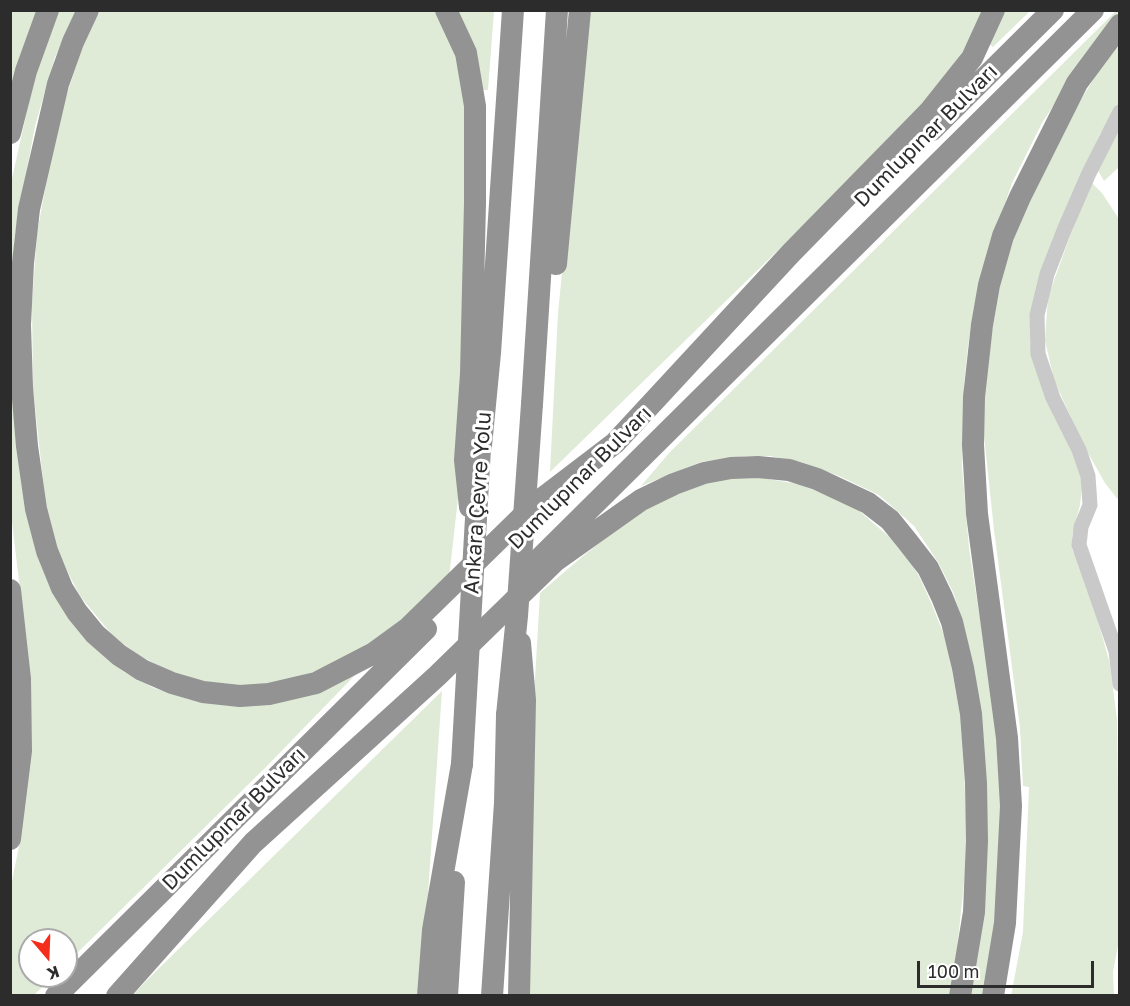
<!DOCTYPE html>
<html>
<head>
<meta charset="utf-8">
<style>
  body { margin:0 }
  #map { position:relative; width:1130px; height:1006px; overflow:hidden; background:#fff; font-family:"Golos Text",sans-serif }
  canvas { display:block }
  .frame { position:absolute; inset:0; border:12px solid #2c2c2c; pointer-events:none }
  .north { position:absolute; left:18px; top:928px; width:60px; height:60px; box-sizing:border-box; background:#fff; border:2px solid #ababab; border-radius:50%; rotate:161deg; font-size:16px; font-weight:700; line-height:24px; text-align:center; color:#2c2c2c }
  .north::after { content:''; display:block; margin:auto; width:21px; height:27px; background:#f42d1d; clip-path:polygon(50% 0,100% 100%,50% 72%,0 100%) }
  .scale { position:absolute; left:917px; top:961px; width:177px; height:27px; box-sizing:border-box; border:3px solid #2c2c2c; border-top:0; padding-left:8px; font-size:18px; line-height:21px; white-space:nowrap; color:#2c2c2c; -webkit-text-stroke:4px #fff; paint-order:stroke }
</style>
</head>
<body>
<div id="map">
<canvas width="1130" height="1006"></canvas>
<div class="frame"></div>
<div class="north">K</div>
<div class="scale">100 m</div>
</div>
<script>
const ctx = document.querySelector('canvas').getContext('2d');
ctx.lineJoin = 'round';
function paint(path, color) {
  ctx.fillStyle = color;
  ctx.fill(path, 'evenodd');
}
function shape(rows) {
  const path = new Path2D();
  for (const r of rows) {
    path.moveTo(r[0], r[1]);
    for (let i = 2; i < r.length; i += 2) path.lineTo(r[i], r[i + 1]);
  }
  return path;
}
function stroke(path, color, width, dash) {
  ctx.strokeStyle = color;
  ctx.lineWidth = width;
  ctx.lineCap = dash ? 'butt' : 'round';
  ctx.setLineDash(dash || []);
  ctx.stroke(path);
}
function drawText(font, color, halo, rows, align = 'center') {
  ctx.font = font + ' "Golos Text",sans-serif';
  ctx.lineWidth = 6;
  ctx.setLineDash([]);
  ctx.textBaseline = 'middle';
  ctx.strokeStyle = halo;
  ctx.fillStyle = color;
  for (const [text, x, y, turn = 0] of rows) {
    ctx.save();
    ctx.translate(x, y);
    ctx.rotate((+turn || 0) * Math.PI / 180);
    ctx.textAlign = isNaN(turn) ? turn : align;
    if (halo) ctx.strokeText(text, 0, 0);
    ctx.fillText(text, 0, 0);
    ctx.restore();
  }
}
const green = shape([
  [11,11,38,11,11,90],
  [59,11,77,11,55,57,35,126,15,233,11,281,27,509,107,658,124,672,154,688,191,700,361,669,266,767,66,964,66,940,30,940,30,976,54,976,34,995,11,996,11,886,21,836,26,641,10,505,11,183,33,84,46,41],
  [100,11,437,11,466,80,461,472,449,578,408,615,338,665,261,687,200,681,167,670,138,655,113,636,80,596,56,549,47,517,33,388,32,303,37,234,56,127,82,48],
  [455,11,494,11,488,90,483,90],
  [588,11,986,11,948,77,802,227,550,472,558,313],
  [1003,11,1030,11,993,47,989,44],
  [1116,11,1119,11,1082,62,1042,123,1012,183,992,242,974,307,968,346,964,384,962,467,969,548,995,715,1003,795,999,873,992,948,983,995,969,995,963,622,953,592,938,562,914,526,879,495,839,476,801,462,770,456,746,456,701,462,641,486,669,453],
  [1119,38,1119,104,1099,136,1037,288,1030,342,1048,399,1083,477,1080,505,1072,535,1072,549,1087,582,1110,664,1117,720,1120,935,1113,972,1114,995,1011,996,1023,932,1029,787,1023,786,1020,728,994,530,982,417,991,338,1001,279,1023,209,1064,127],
  [1119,128,1119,167,1104,181,1096,167],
  [1090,181,1102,193,1119,219,1119,501,1105,483,1084,446,1054,380,1045,340,1048,297],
  [732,477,762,478,798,484,830,496,857,509,901,547,919,576,933,607,947,643,961,720,968,846,957,949,949,995,526,996,533,713,540,593,583,556,655,499,694,484],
  [442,691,421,995,132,996,146,981]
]);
const minor = shape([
  [1120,112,1089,173,1065,228,1047,274,1037,315,1038,354,1053,398,1079,450,1088,476,1090,505,1081,527,1079,545,1116,651,1120,684]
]);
const highway = shape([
  [88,10,73,42,58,84,29,209,23,263,20,325,22,387,27,446,36,509,47,551,62,588,77,612,95,634,119,655,142,670,172,683,203,692,240,696,269,694,316,683,374,653,407,629,535,504,615,443,791,253,929,112,972,58,994,10],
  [446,10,466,53,475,106,475,203,471,374,465,460,470,507],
  [932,130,1053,10],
  [10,133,26,71,48,10],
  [556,264,580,10],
  [532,404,557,10],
  [481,446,490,353,513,10],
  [538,560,1093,10],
  [10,590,20,679,21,751,10,839],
  [56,996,426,629],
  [117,996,253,843,437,676,555,561,641,500,674,484,704,473,731,468,758,467,789,470,817,479,868,503,890,520,907,541,928,568,942,597,952,622,963,668,971,714,976,783,977,841,974,912,960,996],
  [428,996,433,930,462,764],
  [447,996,454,882],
  [492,996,505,803,507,715],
  [519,996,525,700,520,643],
  [993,996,1005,923,1011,806,1007,738,977,514,973,445,974,397,982,325,989,285,1003,236,1020,197,1077,83,1120,25]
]);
const highwayBridge = shape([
  [507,715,517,616,532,404],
  [462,764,480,448]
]);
const streetNames = [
  ["Dumlupınar Bulvarı",926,136,-45],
  ["Dumlupınar Bulvarı",580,478,-45],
  ["Ankara Çevre Yolu",478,503,-86],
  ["Dumlupınar Bulvarı",234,819,-45]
];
paint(green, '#dfebd7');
stroke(minor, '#c9c9c9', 15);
stroke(highway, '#939393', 22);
stroke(highwayBridge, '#939393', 22);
drawText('21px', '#2c2c2c', '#fff', streetNames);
</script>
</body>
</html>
